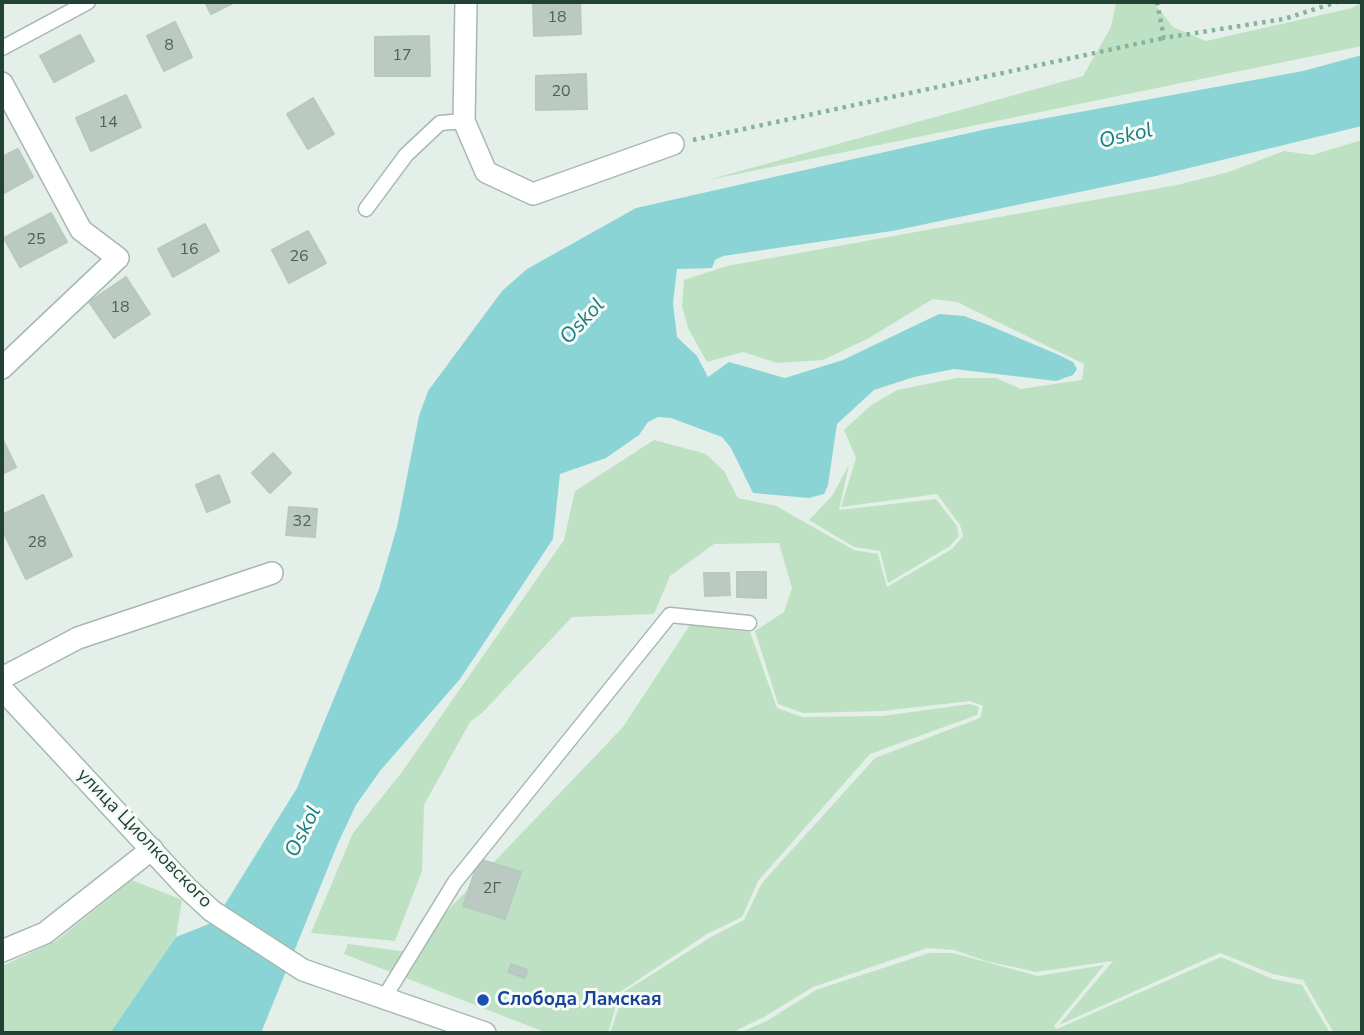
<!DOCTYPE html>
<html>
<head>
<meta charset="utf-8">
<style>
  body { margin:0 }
  #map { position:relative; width:1364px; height:1035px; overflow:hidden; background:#e5efe9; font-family:"Nunito Sans",sans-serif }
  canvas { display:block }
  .frame { position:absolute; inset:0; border:4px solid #234236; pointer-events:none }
</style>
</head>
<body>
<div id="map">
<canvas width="1364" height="1035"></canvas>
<div class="frame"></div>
</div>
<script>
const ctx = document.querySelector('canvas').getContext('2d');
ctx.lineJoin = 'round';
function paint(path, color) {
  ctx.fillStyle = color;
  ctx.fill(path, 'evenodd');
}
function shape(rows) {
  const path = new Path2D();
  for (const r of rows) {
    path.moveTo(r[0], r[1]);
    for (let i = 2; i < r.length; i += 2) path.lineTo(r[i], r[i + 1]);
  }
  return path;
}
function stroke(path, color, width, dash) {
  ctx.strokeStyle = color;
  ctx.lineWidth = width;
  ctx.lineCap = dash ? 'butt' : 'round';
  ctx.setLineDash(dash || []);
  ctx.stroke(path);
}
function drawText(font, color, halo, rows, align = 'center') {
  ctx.font = font + ' "Nunito Sans",sans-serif';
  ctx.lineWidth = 6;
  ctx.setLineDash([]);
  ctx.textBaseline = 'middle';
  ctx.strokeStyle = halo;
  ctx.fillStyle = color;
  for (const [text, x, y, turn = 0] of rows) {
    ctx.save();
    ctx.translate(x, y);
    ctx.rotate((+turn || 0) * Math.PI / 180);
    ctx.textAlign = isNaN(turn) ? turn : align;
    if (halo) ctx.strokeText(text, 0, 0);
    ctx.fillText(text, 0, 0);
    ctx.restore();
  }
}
const green = shape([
  [1116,2,1153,2,1173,27,1206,41,1352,8,1362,2,1362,46,708,180,1083,76,1111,27],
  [1362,140,1362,1033,1334,1033,1303,980,1273,974,1220,953,1059,1025,1113,961,1036,972,986,961,954,950,927,948,813,987,764,1017,733,1032,610,1033,624,992,711,937,744,920,762,883,875,758,980,718,983,706,970,701,883,711,803,713,778,704,755,631,784,612,792,588,779,543,714,544,670,576,654,614,572,617,483,712,470,722,424,805,422,871,395,941,311,933,353,833,402,772,564,540,575,491,654,440,706,454,724,471,738,498,776,506,854,550,878,554,887,587,952,549,963,536,960,525,937,494,841,507,856,458,844,430,870,406,897,390,957,378,996,378,1021,389,1082,380,1084,364,957,302,933,299,869,338,823,360,777,363,743,352,707,362,688,328,682,306,684,280,727,266,1177,185,1229,172,1284,151,1312,155],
  [849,465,839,510,936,499,957,526,959,536,950,546,888,583,880,551,854,547,809,520,832,496],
  [690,625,750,632,777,708,802,717,883,716,970,704,979,707,977,715,870,754,758,881,742,917,707,934,620,992,608,1033,547,1033,344,954,348,944,408,952,623,727],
  [132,880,182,900,176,937,110,1033,2,1033,2,966,56,941],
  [929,953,953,953,1038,976,1104,965,1054,1026,1057,1029,1221,957,1273,979,1302,985,1330,1033,739,1033,767,1021,816,990]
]);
const water = shape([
  [1362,55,1362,126,1156,176,892,231,723,256,715,260,712,268,677,269,673,303,677,337,697,356,708,377,729,362,785,378,843,360,939,314,964,316,988,325,1059,355,1073,362,1077,369,1073,375,1056,381,954,369,914,377,874,390,837,424,828,485,824,494,809,498,753,493,731,448,722,437,671,418,658,417,648,422,639,435,606,458,560,474,553,539,460,679,380,771,356,805,338,843,261,1033,110,1033,176,937,214,922,297,788,379,589,397,527,419,416,428,391,502,291,527,269,636,208,987,129,1303,71]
]);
const building = shape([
  [205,2,235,2,211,14,205,2],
  [533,2,580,2,581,34,534,36,533,2],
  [175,22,192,57,164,71,147,36,175,22],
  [80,35,94,61,54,82,40,56,80,35],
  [429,36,430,76,375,76,375,37,429,36],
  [586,74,587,109,536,110,536,76,586,74],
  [126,95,141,127,91,151,76,118,126,95],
  [313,98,334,134,308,149,287,114,313,98],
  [18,149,33,177,2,194,2,157,18,149],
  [51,213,67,242,20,267,4,238,51,213],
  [205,224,219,251,173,277,158,249,205,224],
  [308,231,326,263,289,283,272,250,308,231],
  [126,277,150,314,114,338,89,302,126,277],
  [2,438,16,467,2,474,2,438],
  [273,453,291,473,270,493,252,473,273,453],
  [219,475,230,502,207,512,196,485,219,475],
  [43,495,72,556,26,579,2,529,2,515,43,495],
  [289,507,317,509,315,537,286,535,289,507],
  [737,572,766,572,766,598,737,597,737,572],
  [704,573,729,573,730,595,705,596,704,573],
  [479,859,521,872,505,919,463,906,479,859],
  [511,964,527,970,525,978,508,972,511,964]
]);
const path = shape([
  [1157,2,1164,38,1284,19,1337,2],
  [693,140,1164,38]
]);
const service = shape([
  [2,48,88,2],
  [366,209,406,155,440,123,464,121],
  [384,998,455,882,670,615,749,623]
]);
const minor = shape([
  [466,2,464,121,486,172,533,194,673,144],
  [2,83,81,230,118,258,2,368],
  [2,678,78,638,272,573],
  [2,951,45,933,152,849]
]);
const secondary = shape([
  [2,689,186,887,212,911,303,970,485,1033]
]);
const markers = [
  [483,1000,7,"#1a4fb4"]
];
const numberNames = [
  ["18",557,18],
  ["8",169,46],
  ["17",402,56],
  ["20",561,92],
  ["14",108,123],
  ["25",36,240],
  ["16",189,250],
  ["26",299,257],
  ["18",120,308],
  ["32",302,522],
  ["28",37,543],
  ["2Г",492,889]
];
const streetNames = [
  ["улица Циолковского",144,839,46]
];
const transitNames = [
  ["Слобода Ламская",497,1000]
];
const waterNames = [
  ["Oskol",1126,137,-13],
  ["Oskol",583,322,-47],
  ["Oskol",304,832,-63]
];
paint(green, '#bde1c2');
paint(water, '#8bd4d6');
paint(building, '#bacac2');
stroke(building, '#b7c9bf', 2);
stroke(service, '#a7b8b0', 17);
stroke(minor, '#a7b8b0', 24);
stroke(secondary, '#a3bbaf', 24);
stroke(path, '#84b49e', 4.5, [3.5, 5]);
stroke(service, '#fff', 14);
stroke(minor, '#fff', 21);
stroke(secondary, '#fff', 21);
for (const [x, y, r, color] of markers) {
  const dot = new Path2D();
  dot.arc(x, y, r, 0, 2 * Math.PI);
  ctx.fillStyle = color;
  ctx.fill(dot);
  stroke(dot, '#f6fbf8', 2.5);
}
drawText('16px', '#496459', null, numberNames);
drawText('19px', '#234236', '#f6fbf8', streetNames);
drawText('bold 19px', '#164399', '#f6fbf8', transitNames, 'left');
drawText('italic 21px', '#197e82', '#f6fbf8', waterNames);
</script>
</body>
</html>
